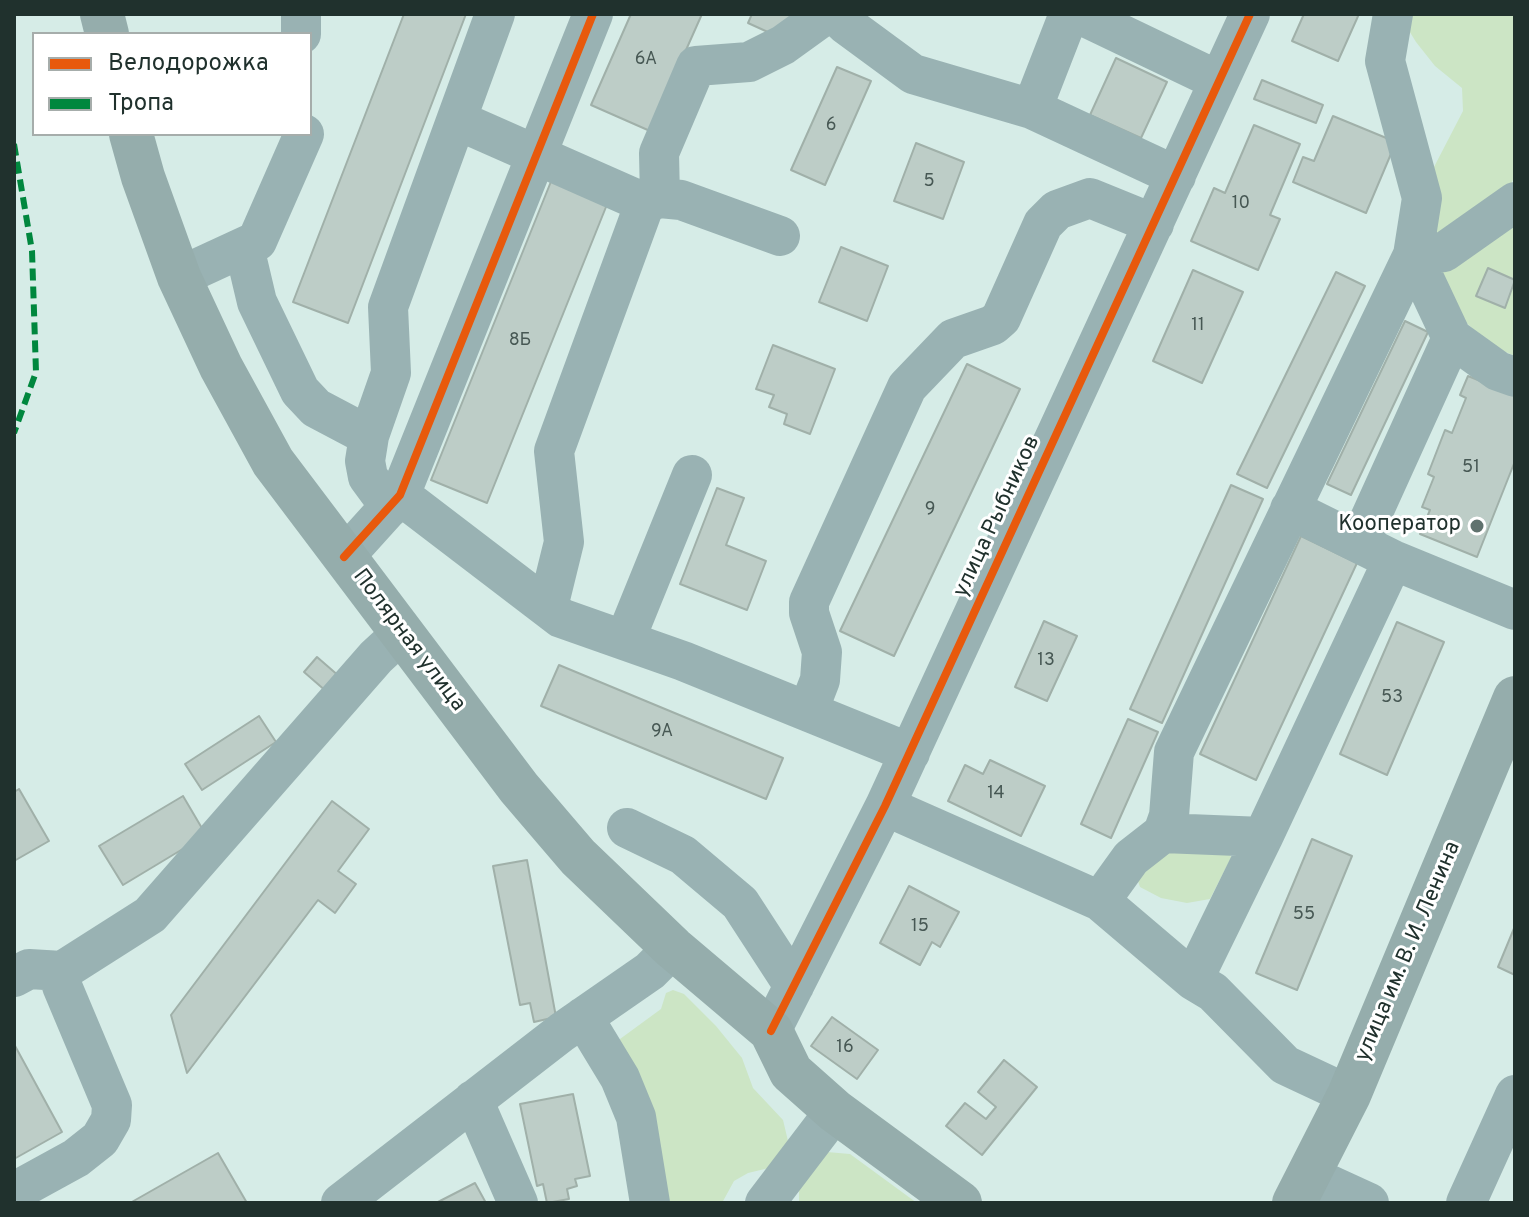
<!DOCTYPE html>
<html>
<head>
<meta charset="utf-8">
<style>
  body { margin:0 }
  #map { position:relative; width:1529px; height:1217px; overflow:hidden; background:#d6ece7; font-family:Overpass,sans-serif }
  canvas { display:block }
  .frame { position:absolute; inset:0; border:16px solid #20312d; pointer-events:none }
  .legend { position:absolute; left:32px; top:32px; width:280px; height:104px; box-sizing:border-box; background:#fff; border:2px solid #a6adab; margin:0; padding:10px 14px; list-style:none; font-size:24px; color:#20312d }
  .legend li { display:flex; align-items:center; gap:16px; height:40px }
  .legend b { width:40px; border:2px solid #a6adab }
</style>
</head>
<body>
<div id="map">
<canvas width="1529" height="1217"></canvas>
<div class="frame"></div>
<ul class="legend">
<li><b style="height:10px;background:#e8590c"></b>Велодорожка</li>
<li><b style="height:10px;background:#00873e"></b>Тропа</li>
</ul>
</div>
<script>
const ctx = document.querySelector('canvas').getContext('2d');
ctx.lineJoin = 'round';
function paint(path, color) {
  ctx.fillStyle = color;
  ctx.fill(path, 'evenodd');
}
function shape(rows) {
  const path = new Path2D();
  for (const r of rows) {
    path.moveTo(r[0], r[1]);
    for (let i = 2; i < r.length; i += 2) path.lineTo(r[i], r[i + 1]);
  }
  return path;
}
function stroke(path, color, width, dash) {
  ctx.strokeStyle = color;
  ctx.lineWidth = width;
  ctx.lineCap = dash ? 'butt' : 'round';
  ctx.setLineDash(dash || []);
  ctx.stroke(path);
}
function drawText(font, color, halo, rows, align = 'center') {
  ctx.font = font + ' Overpass,sans-serif';
  ctx.lineWidth = 6;
  ctx.setLineDash([]);
  ctx.textBaseline = 'middle';
  ctx.strokeStyle = halo;
  ctx.fillStyle = color;
  for (const [text, x, y, turn = 0] of rows) {
    ctx.save();
    ctx.translate(x, y);
    ctx.rotate((+turn || 0) * Math.PI / 180);
    ctx.textAlign = isNaN(turn) ? turn : align;
    if (halo) ctx.strokeText(text, 0, 0);
    ctx.fillText(text, 0, 0);
    ctx.restore();
  }
}
const green = shape([
  [1411,14,1515,14,1515,174,1505,202,1515,210,1515,356,1491,346,1457,314,1425,228,1434,167,1463,111,1462,88,1435,66,1416,42,1408,29],
  [1229,846,1231,858,1210,899,1187,903,1161,898,1140,887,1135,873,1149,848],
  [673,990,684,994,716,1026,742,1058,753,1088,783,1120,788,1141,773,1167,748,1173,734,1181,722,1203,657,1203,619,1048,620,1039,661,1009,666,993],
  [827,1152,850,1154,917,1203,799,1203,799,1184]
]);
const building = shape([
  [404,14,466,14,348,323,293,302,404,14],
  [631,14,702,14,650,131,591,105,631,14],
  [752,14,792,14,781,38,748,23,752,14],
  [1304,14,1359,14,1338,61,1292,41,1304,14],
  [1116,58,1167,82,1141,138,1090,115,1116,58],
  [837,67,871,81,825,185,791,170,837,67],
  [1262,80,1323,105,1316,123,1254,99,1262,80],
  [1333,116,1396,142,1366,213,1293,182,1303,157,1314,161,1333,116],
  [1254,125,1300,144,1270,215,1280,219,1258,270,1191,241,1214,188,1225,193,1254,125],
  [916,143,964,162,943,219,894,201,916,143],
  [552,179,608,202,487,503,431,480,552,179],
  [841,247,888,266,867,321,819,302,841,247],
  [1488,268,1515,280,1505,308,1476,296,1488,268],
  [1193,270,1243,292,1202,383,1153,361,1193,270],
  [1336,272,1365,286,1267,488,1237,474,1336,272],
  [1405,321,1428,332,1351,495,1327,484,1405,321],
  [773,345,835,369,810,434,784,424,787,414,769,407,774,395,756,389,773,345],
  [967,364,1020,389,894,656,840,631,967,364],
  [1468,376,1515,395,1515,461,1477,557,1420,534,1430,510,1422,507,1434,477,1428,474,1445,430,1452,433,1466,398,1460,395,1468,376],
  [1231,485,1263,499,1162,723,1130,709,1231,485],
  [717,488,744,498,726,545,766,561,747,610,680,584,717,488],
  [1301,536,1357,563,1256,780,1200,754,1301,536],
  [1044,621,1077,636,1047,701,1015,687,1044,621],
  [1397,622,1444,642,1387,775,1340,754,1397,622],
  [317,657,340,677,327,692,304,672,317,657],
  [559,665,783,758,766,799,541,706,559,665],
  [259,716,276,742,202,790,185,764,259,716],
  [1128,719,1158,732,1111,838,1081,824,1128,719],
  [990,760,1045,786,1021,836,948,801,965,765,983,774,990,760],
  [19,789,49,841,14,861,14,792,19,789],
  [183,796,206,835,123,885,99,846,183,796],
  [332,801,369,829,338,871,356,884,335,913,318,900,187,1073,171,1015,332,801],
  [1312,839,1352,856,1297,990,1256,973,1312,839],
  [527,860,556,1017,534,1022,530,1003,520,1005,493,866,527,860],
  [909,886,959,912,940,947,932,942,920,965,880,943,909,886],
  [1515,926,1515,975,1498,967,1515,926],
  [832,1017,878,1050,857,1079,811,1046,832,1017],
  [14,1044,62,1132,14,1159,14,1044],
  [1004,1060,1037,1087,982,1155,946,1126,965,1103,986,1119,996,1107,978,1092,1004,1060],
  [573,1094,590,1176,575,1179,577,1186,567,1189,569,1199,547,1203,543,1184,537,1186,520,1104,573,1094],
  [218,1153,247,1203,130,1203,218,1153],
  [475,1183,486,1203,436,1203,475,1183]
]);
const minor = shape([
  [301,14,301,34],
  [841,14,845,24,913,74,1032,109,1176,176],
  [1079,14,1219,81],
  [1032,109,1069,14],
  [457,120,645,203,554,451,564,542,548,607],
  [660,198,659,153,696,66,749,62,783,45,826,14],
  [645,203,660,198,681,200,780,236],
  [244,247,257,302,300,391,316,408,369,436],
  [179,277,257,241,304,134],
  [1452,338,1498,371,1515,377],
  [400,495,561,618,683,661,910,753],
  [390,507,368,477,365,461,369,436,391,373,388,307,495,14],
  [1290,509,1393,560,1515,610],
  [1359,543,1452,338,1413,255,1444,252,1515,202],
  [344,557,400,495,593,14],
  [625,640,692,475],
  [808,711,820,680,822,652,809,613,809,602,907,387,953,339,993,325,1001,318,1043,224,1057,210,1090,198,1154,224],
  [885,806,1100,901,1131,858,1163,833,1169,816,1174,752,1413,255,1422,198,1385,61,1393,14],
  [627,828,683,855,740,903,794,986],
  [1163,833,1263,837,1193,980],
  [1263,837,1393,560],
  [1100,901,1193,980,1213,992,1285,1065,1349,1095],
  [14,977,29,969,62,971],
  [583,1017,620,1078,636,1117,650,1203],
  [771,1031,885,806,1250,14],
  [473,1100,518,1203],
  [1310,1176,1369,1203],
  [14,1192,76,1158,100,1139,111,1120,112,1105,62,986,62,971,150,915,376,657,401,634],
  [341,1203,562,1032,650,971,673,948],
  [765,1203,835,1111],
  [1466,1203,1515,1095]
]);
const major = shape([
  [102,14,107,34],
  [131,134,143,177,179,277,221,367,273,462,519,788,578,857,673,948,771,1031,791,1072,835,1111,960,1203],
  [1294,1203,1349,1095,1515,698]
]);
const quiet = shape([
  [14,144,32,251,36,372,14,433]
]);
const cycleway = shape([
  [344,557,400,495,593,14],
  [771,1031,885,806,1250,14]
]);
const markers = [
  [1477,526,8,"#60726e"]
];
const numberNames = [
  ["6А",646,60],
  ["6",831,126],
  ["5",929,182],
  ["10",1241,204],
  ["11",1198,326],
  ["8Б",520,341],
  ["51",1471,468],
  ["9",930,510],
  ["13",1046,661],
  ["53",1392,698],
  ["9А",662,732],
  ["14",996,794],
  ["55",1304,915],
  ["15",920,927],
  ["16",845,1048]
];
const streetNames = [
  ["улица Рыбников",998,517,-65],
  ["Полярная улица",408,641,53],
  ["улица им. В. И. Ленина",1409,952,-67]
];
const poiNames = [
  ["Кооператор",1461,526]
];
paint(green, '#cce5c5');
paint(building, '#bdcdc7');
stroke(building, '#a0b0a9', 2);
stroke(minor, '#99b2b3', 40);
stroke(major, '#95adac', 44);
stroke(quiet, '#00873e', 6, [12, 6]);
stroke(cycleway, '#e8590c', 8);
for (const [x, y, r, color] of markers) {
  const dot = new Path2D();
  dot.arc(x, y, r, 0, 2 * Math.PI);
  ctx.fillStyle = color;
  ctx.fill(dot);
  stroke(dot, '#fff', 3);
}
drawText('18px', '#475854', null, numberNames);
drawText('22px', '#20312d', '#fff', streetNames);
drawText('22px', '#20312d', '#fff', poiNames, 'right');
</script>
</body>
</html>
